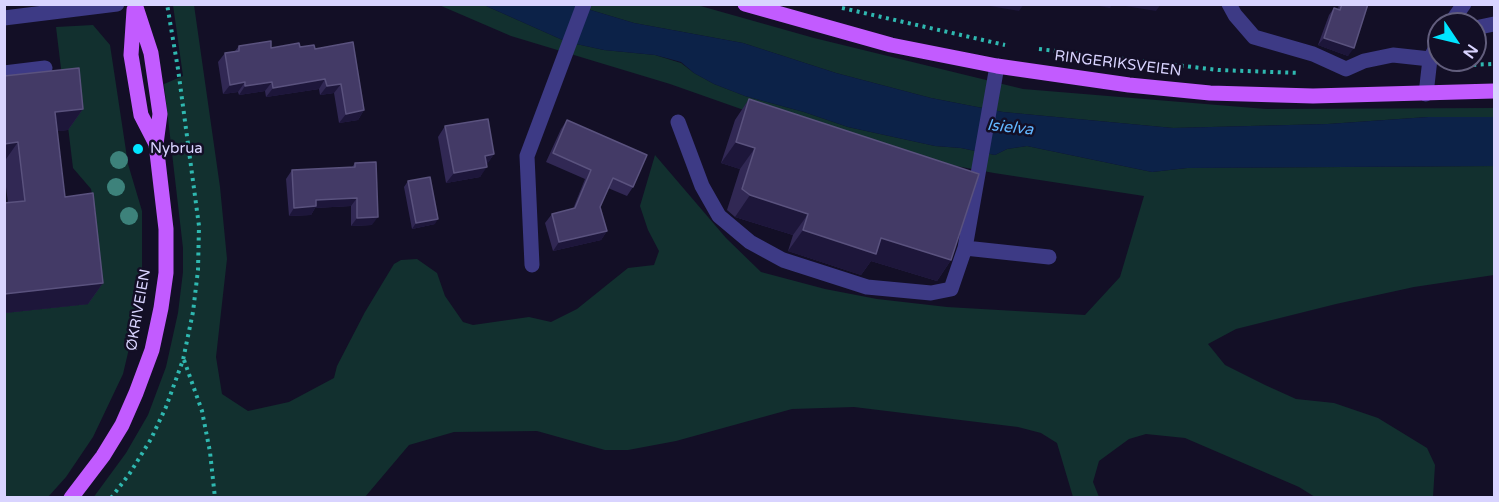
<!DOCTYPE html>
<html>
<head>
<meta charset="utf-8">
<style>
  body { margin:0 }
  #map { position:relative; width:1499px; height:502px; overflow:hidden; background:#130f26; font-family:"Varela Round",sans-serif }
  canvas { display:block }
  .frame { position:absolute; inset:0; border:6px solid #d9d4ff; pointer-events:none }
  .north { position:absolute; left:1427px; top:12px; width:60px; height:60px; box-sizing:border-box; background:#130f26; border:2px solid #625e7d; border-radius:50%; rotate:125deg; font-size:16px; font-weight:700; line-height:24px; text-align:center; color:#d9d4ff }
  .north::after { content:''; display:block; margin:auto; width:21px; height:27px; background:#00e5ff; clip-path:polygon(50% 0,100% 100%,50% 72%,0 100%) }
</style>
</head>
<body>
<div id="map">
<canvas width="1499" height="502"></canvas>
<div class="frame"></div>
<div class="north">N</div>
</div>
<script>
const ctx = document.querySelector('canvas').getContext('2d');
ctx.lineJoin = 'round';
function paint(path, color) {
  ctx.fillStyle = color;
  ctx.fill(path, 'evenodd');
}
function shape(rows) {
  const path = new Path2D();
  for (const r of rows) {
    path.moveTo(r[0], r[1]);
    for (let i = 2; i < r.length; i += 2) path.lineTo(r[i], r[i + 1]);
  }
  return path;
}
function stroke(path, color, width, dash) {
  ctx.strokeStyle = color;
  ctx.lineWidth = width;
  ctx.lineCap = dash ? 'butt' : 'round';
  ctx.setLineDash(dash || []);
  ctx.stroke(path);
}
function drawText(font, color, halo, rows, align = 'center') {
  ctx.font = font + ' "Varela Round",sans-serif';
  ctx.lineWidth = 5;
  ctx.setLineDash([]);
  ctx.textBaseline = 'middle';
  ctx.strokeStyle = halo;
  ctx.fillStyle = color;
  for (const [text, x, y, turn = 0] of rows) {
    ctx.save();
    ctx.translate(x, y);
    ctx.rotate((+turn || 0) * Math.PI / 180);
    ctx.textAlign = isNaN(turn) ? turn : align;
    if (halo) ctx.strokeText(text, 0, 0);
    ctx.fillText(text, 0, 0);
    ctx.restore();
  }
}
const green = shape([
  [173,5,194,5,220,187,227,259,216,357,222,394,248,411,289,402,334,378,337,366,365,312,394,264,401,260,417,259,437,273,445,296,463,322,473,325,529,317,551,322,577,309,628,268,654,265,659,251,648,230,640,206,655,155,726,238,761,272,825,289,877,299,947,307,1085,315,1120,277,1144,196,994,173,891,154,741,109,670,84,511,36,439,5,484,5,567,42,604,50,655,55,681,63,694,73,714,84,745,96,804,112,848,127,935,146,961,148,995,155,1007,149,1027,146,1152,172,1187,168,1494,166,1494,275,1414,287,1336,304,1236,329,1208,344,1225,365,1265,385,1296,399,1334,403,1378,418,1427,448,1435,465,1433,497,1315,497,1299,487,1185,438,1146,434,1129,439,1099,461,1093,482,1099,497,1073,497,1057,443,1041,433,1018,427,854,407,792,409,676,441,628,450,605,450,537,431,454,432,409,445,365,497,93,498,126,453,148,415,166,367,178,313,183,272,183,248,164,84,183,76],
  [574,5,697,5,814,38,1023,89,1266,109,1494,108,1494,117,1428,117,1328,124,1173,128,1003,112,931,98,836,73,743,43,634,23],
  [93,25,110,45,128,164,142,211,142,285,135,323,123,374,93,437,66,477,48,497,5,497,4,313,88,304,96,214,91,189,73,168,56,27]
]);
const water = shape([
  [484,5,574,5,634,23,743,43,836,73,931,98,1003,112,1173,128,1328,124,1428,117,1494,117,1494,166,1187,168,1152,172,1027,146,1007,149,995,155,961,148,935,146,848,127,804,112,745,96,714,84,694,73,681,62,655,55,604,50,567,42]
]);
const path = shape([
  [842,8,1005,45],
  [1039,49,1218,70,1300,73],
  [1451,62,1466,65,1494,64],
  [184,360,202,411,210,452,215,498],
  [111,498,130,473,151,439,166,407,183,360,193,312,198,270,199,226,178,69,167,4]
]);
const minor = shape([
  [1229,4,1235,15,1254,37,1313,54,1346,69,1364,61,1393,55,1430,59],
  [4,18,117,4],
  [1450,24,1464,4],
  [1475,28,1494,24],
  [4,73,45,68],
  [1426,94,1430,59,1439,42],
  [678,122,702,186,719,216,750,242,783,260,867,287,931,293,951,289,965,248,997,66],
  [965,248,1049,257],
  [532,265,527,156,584,4]
]);
const major = shape([
  [745,4,891,45,997,66,1129,85,1210,93,1313,96,1494,91],
  [134,10,131,55,141,115,156,144],
  [71,498,103,456,122,425,136,393,152,350,161,308,166,273,166,229,156,144,160,114,151,53,135,4]
]);
const trees = [
  [119,160],
  [116,187],
  [129,216]
];
const wall = shape([
  [1339,4,1368,4,1348,56,1318,45,1329,15,1334,8,1338,9],
  [239,46,315,49,364,110,358,120,339,123,334,93,320,95,319,89,266,97,265,91,239,95,238,92,223,94,218,62,225,53,235,51],
  [4,76,83,109,68,130,57,131,65,197,103,283,88,304,4,313,4,203,8,203,4,171],
  [749,99,951,260,937,281,871,261,861,275,788,251,793,235,735,217,727,210,740,169,721,163,735,120],
  [567,120,633,187,627,196,608,188,600,207,607,231,601,240,553,251,545,223,552,214,573,209,585,179,546,162,561,129],
  [445,126,494,154,487,164,480,177,446,183,438,137],
  [355,163,372,225,351,226,351,206,315,208,311,215,289,216,286,179,292,170,352,167],
  [408,181,435,224,412,229,404,187]
]);
const shadedWall = shape([
  [991,4,1024,4,1019,11,990,6],
  [1088,4,1112,4,1110,8],
  [1113,4,1161,4,1156,11],
  [1324,38,1354,48,1348,56,1318,45],
  [325,79,319,89,266,97,273,88],
  [245,82,238,92,223,94,230,85],
  [272,82,265,91,239,95,245,86],
  [341,84,334,93,320,95,327,86],
  [83,109,68,130,41,133,55,112],
  [364,110,358,120,339,123,346,114],
  [18,142,4,162,4,144],
  [736,142,755,148,740,169,721,163],
  [494,154,487,164,485,156],
  [487,167,480,177,446,183,454,173],
  [750,195,808,214,793,235,735,217],
  [357,198,351,206,315,208,311,215,289,216,294,208,316,200],
  [378,217,372,225,351,226,357,218],
  [438,219,435,224,412,229,416,223],
  [803,230,881,238,951,260,937,281,871,261,861,275,788,251],
  [607,231,601,240,553,251,559,242],
  [103,283,88,304,4,313,4,294]
]);
const building = shape([
  [1342,4,1368,4,1354,48,1324,38,1334,8,1340,10,1342,4],
  [271,41,271,48,299,43,300,47,314,45,315,49,353,42,364,110,346,114,341,84,327,86,325,79,273,88,272,82,245,86,245,82,230,85,225,53,239,51,239,46,271,41],
  [79,68,83,109,55,112,65,197,93,193,103,283,4,294,4,203,25,201,18,142,4,144,4,76,79,68],
  [749,99,979,174,951,260,881,238,876,254,803,230,808,214,750,195,742,189,755,148,736,142,749,99],
  [488,119,494,154,485,156,487,167,454,173,445,126,488,119],
  [567,120,647,155,633,187,613,178,600,207,607,231,559,242,552,214,575,208,591,170,553,153,567,120],
  [376,162,378,217,357,218,357,198,316,200,316,206,294,208,292,170,355,167,355,163,376,162],
  [430,177,438,219,416,223,408,181,430,177]
]);
const markers = [
  [138,149,6,"#00e5ff"]
];
const streetNames = [
  ["RINGERIKSVEIEN",1118,64,7],
  ["ØKRIVEIEN",139,310,-80]
];
const poiNames = [
  ["Nybrua",150,149]
];
const waterNames = [
  ["Isielva",1010,128,6]
];
paint(green, '#12302f');
paint(water, '#0c2248');
stroke(path, '#2fb8b0', 4, [3, 4.5]);
stroke(minor, '#3d3a85', 15);
stroke(major, '#c25bff', 15);
ctx.fillStyle = '#3d827b';
for (const [x, y] of trees) {
  ctx.beginPath();
  ctx.arc(x, y, 9, 0, 2 * Math.PI);
  ctx.fill();
}
paint(wall, '#312854');
paint(shadedWall, '#1d163a');
paint(building, '#433a66');
stroke(building, '#5a527e', 1.5);
for (const [x, y, r, color] of markers) {
  const dot = new Path2D();
  dot.arc(x, y, r, 0, 2 * Math.PI);
  ctx.fillStyle = color;
  ctx.fill(dot);
  stroke(dot, '#130f26', 2);
}
drawText('15px', '#d9d4ff', '#130f26', streetNames);
drawText('15px', '#d9d4ff', '#130f26', poiNames, 'left');
drawText('italic 16px', '#62b6ff', '#130f26', waterNames);
</script>
</body>
</html>
